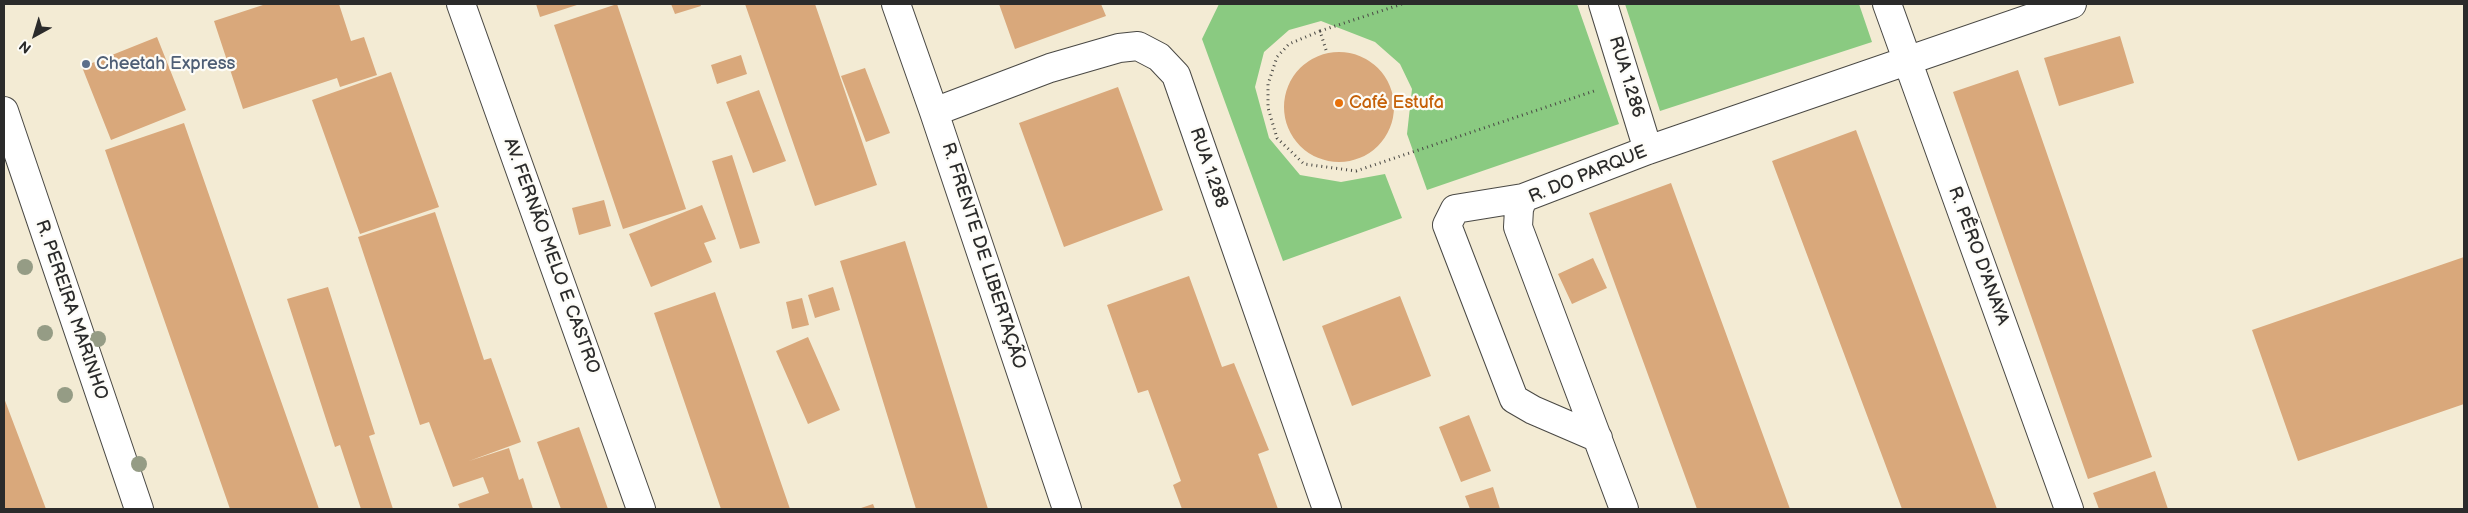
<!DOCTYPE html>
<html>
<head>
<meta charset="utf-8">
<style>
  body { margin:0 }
  #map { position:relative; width:2468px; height:513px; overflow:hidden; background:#f3ebd4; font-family:"Balsamiq Sans",sans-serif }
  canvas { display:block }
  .frame { position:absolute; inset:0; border:5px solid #2b2b2b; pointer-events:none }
  .north { position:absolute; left:10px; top:10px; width:50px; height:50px; -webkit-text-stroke:4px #fdfcf7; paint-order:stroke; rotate:219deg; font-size:14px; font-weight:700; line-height:20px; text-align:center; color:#2b2b2b }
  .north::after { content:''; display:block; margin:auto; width:18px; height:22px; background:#2b2b2b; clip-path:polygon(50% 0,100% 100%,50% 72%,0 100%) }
</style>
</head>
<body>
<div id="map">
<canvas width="2468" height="513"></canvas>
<div class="frame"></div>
<div class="north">N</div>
</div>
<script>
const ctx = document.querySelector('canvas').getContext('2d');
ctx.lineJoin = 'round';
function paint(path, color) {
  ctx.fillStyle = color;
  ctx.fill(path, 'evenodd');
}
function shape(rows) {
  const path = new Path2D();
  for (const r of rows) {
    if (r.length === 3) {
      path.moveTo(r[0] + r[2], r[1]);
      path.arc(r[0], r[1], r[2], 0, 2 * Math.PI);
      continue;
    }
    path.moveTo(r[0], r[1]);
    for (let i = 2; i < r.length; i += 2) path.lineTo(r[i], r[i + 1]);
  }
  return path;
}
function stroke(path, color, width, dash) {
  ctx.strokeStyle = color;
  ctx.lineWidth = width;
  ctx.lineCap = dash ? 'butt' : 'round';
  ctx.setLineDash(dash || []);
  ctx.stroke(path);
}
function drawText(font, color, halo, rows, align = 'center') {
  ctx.font = font + ' "Balsamiq Sans",sans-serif';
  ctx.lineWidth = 4.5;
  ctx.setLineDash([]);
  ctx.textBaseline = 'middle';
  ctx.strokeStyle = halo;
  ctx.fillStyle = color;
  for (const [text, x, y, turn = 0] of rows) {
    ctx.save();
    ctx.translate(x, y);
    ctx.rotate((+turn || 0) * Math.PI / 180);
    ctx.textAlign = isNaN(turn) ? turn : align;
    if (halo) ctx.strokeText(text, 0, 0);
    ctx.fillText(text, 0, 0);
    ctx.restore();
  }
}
const green = shape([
  [1219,4,1577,4,1619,124,1427,190,1407,134,1412,89,1400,64,1375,42,1321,21,1289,30,1264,52,1255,87,1269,138,1300,175,1341,182,1385,174,1402,218,1283,261,1202,39],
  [1625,4,1859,4,1872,42,1660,111]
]);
const building = shape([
  [266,4,339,4,351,41,364,37,377,75,340,87,337,78,243,109,214,21],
  [536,4,580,4,540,17],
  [617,4,686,209,623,229,554,25],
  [671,4,700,4,701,6,675,14],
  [745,4,815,4,877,185,815,206],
  [999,4,1101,4,1106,16,1015,49],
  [2120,36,2134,83,2059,106,2044,58],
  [157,37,186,110,111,140,82,67],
  [1339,107,55],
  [741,55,747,74,717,84,711,65],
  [865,68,890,133,866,142,841,76],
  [2018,70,2152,457,2088,479,1953,92],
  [391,72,439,207,360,234,312,100],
  [1118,87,1163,210,1064,247,1019,123],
  [759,90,786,161,753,173,726,102],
  [184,123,256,330,319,509,230,509,105,150],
  [1856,130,1997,509,1902,509,1772,161],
  [732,155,760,243,740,249,712,161],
  [1671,183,1790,509,1697,509,1589,213],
  [604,200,611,226,579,235,572,208],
  [702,205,716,239,704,243,712,262,651,287,629,234],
  [435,212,484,360,491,358,521,442,469,461,509,448,519,480,523,478,533,509,460,509,458,504,489,493,483,477,453,487,429,422,420,425,358,237],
  [905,241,988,509,916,509,840,261],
  [2464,257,2464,404,2298,461,2252,330],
  [1593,258,1607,288,1572,304,1558,274],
  [1189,276,1222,367,1234,363,1269,450,1258,454,1278,509,1182,509,1173,485,1181,481,1148,390,1138,393,1107,305],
  [328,287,375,434,369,436,393,509,361,509,340,445,335,447,287,299],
  [833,287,840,310,815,318,808,295],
  [715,292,790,509,721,509,654,313],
  [1400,296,1431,376,1352,406,1322,326],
  [802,298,809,325,792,329,786,302],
  [808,337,840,410,808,424,776,351],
  [4,398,46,509,4,509],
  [1469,415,1491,471,1461,482,1439,427],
  [579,427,608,509,561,509,537,442],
  [2155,471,2168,509,2099,509,2093,493],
  [1493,487,1500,509,1470,509,1465,496],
  [873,504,875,509,858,509]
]);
const path = shape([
  [1320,31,1289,44,1277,57,1268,84,1268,108,1277,138,1304,164,1356,171,1597,90],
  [1326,50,1320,31,1402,4]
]);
const minor = shape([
  [461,4,641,509],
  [896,4,934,112,1067,509],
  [1603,4,1648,150],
  [1887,4,2069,509],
  [4,111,139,509],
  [934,112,1050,68,1119,48,1138,46,1159,57,1176,75,1327,509],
  [1523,198,1455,209,1447,225,1514,399,1533,410,1598,438],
  [1624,509,1518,227,1519,209,1523,198,1648,150,2072,4]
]);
const trees = [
  [25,267],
  [45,333],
  [98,339],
  [65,395],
  [139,464]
];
const markers = [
  [86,64,5,"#5c6f8a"],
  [1339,103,5,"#e8710a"]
];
const serviceNames = [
  ["Cheetah Express",96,64]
];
const streetNames = [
  ["RUA 1.286",1626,77,73],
  ["RUA 1.288",1208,168,71],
  ["R. DO PARQUE",1588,175,-22],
  ["AV. FERNÃO MELO E CASTRO",551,256,70],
  ["R. FRENTE DE LIBERTAÇÃO",983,256,72],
  ["R. PÊRO D'ANAYA",1978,256,70],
  ["R. PEREIRA MARINHO",71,310,71]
];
const foodNames = [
  ["Café Estufa",1349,103]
];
paint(green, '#8aca81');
paint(building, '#d9a87b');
stroke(minor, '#494844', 30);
stroke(path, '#494844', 3, [1, 4]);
stroke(minor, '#fff', 28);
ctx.fillStyle = '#959c85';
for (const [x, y] of trees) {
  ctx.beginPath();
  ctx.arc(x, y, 8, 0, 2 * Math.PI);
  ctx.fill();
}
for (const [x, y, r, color] of markers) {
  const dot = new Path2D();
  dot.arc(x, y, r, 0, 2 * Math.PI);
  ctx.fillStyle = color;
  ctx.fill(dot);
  stroke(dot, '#fdfcf7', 2);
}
drawText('18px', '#4e5e75', '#fdfcf7', serviceNames, 'left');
drawText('18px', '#2b2b2b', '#fdfcf7', streetNames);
drawText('18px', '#c56008', '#fdfcf7', foodNames, 'left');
</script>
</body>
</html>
